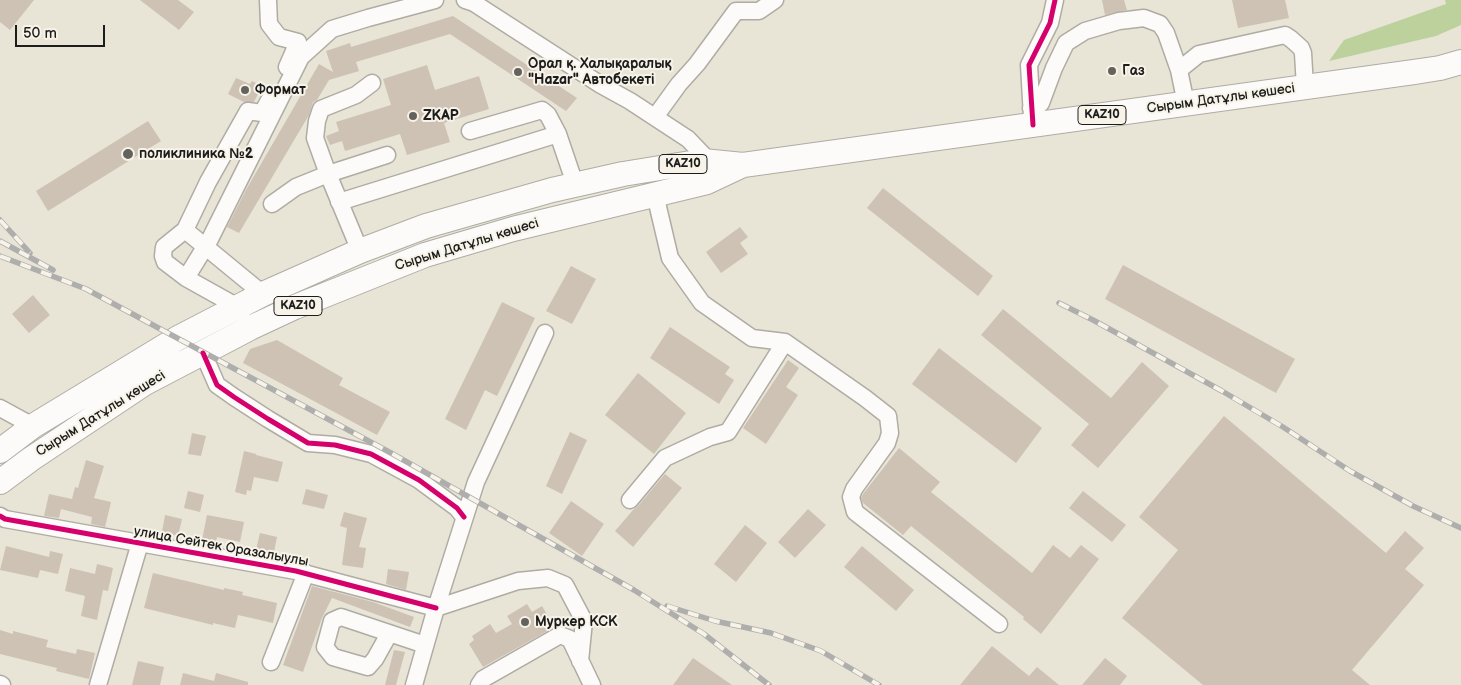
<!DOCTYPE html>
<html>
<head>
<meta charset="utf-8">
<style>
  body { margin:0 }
  #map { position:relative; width:1461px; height:685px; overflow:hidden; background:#e8e4d6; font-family:"Balsamiq Sans",sans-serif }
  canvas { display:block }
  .scale { position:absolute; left:15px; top:25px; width:90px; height:22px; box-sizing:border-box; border:2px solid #1c1c1c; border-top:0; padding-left:6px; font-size:15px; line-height:18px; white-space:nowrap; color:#1c1c1c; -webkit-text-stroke:4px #f7f3e8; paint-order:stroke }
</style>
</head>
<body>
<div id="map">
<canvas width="1461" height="685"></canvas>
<div class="scale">50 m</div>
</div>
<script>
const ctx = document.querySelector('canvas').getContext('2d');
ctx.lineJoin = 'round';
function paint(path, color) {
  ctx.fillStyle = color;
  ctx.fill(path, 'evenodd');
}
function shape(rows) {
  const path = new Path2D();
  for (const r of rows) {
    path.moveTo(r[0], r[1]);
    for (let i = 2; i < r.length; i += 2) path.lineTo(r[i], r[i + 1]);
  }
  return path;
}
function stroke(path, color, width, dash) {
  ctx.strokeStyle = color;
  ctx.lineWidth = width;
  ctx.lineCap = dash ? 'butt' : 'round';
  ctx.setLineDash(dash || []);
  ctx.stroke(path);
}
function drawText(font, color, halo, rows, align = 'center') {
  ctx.font = font + ' "Balsamiq Sans",sans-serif';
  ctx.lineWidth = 4;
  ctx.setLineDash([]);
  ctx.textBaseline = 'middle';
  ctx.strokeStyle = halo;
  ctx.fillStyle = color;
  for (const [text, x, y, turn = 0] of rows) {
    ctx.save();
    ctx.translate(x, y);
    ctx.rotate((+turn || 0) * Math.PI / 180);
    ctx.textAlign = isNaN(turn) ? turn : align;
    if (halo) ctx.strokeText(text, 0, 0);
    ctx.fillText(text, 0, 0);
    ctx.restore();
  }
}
const green = shape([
  [1445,0,1461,0,1461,25,1436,36,1329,61,1344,40,1446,4]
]);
const building = shape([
  [0,0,34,0,10,30,0,22],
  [140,0,178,0,194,12,179,30],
  [1102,0,1124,0,1127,10,1105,15],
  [1232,0,1285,0,1289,18,1238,28],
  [453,16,577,98,566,111,450,34,356,62,359,71,329,80,317,100,313,102,309,115,239,233,227,227,247,188,319,64,333,72,326,51,350,43,351,47],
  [427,65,435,90,479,76,489,109,444,123,450,142,407,155,400,134,345,151,342,141,330,145,326,136,339,131,336,122,391,105,383,79],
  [236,78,250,84,252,81,262,86,254,102,244,102,228,94],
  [148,121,161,141,48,211,36,191],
  [883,188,993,276,978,296,867,208],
  [740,227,748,237,740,243,748,254,721,273,706,252],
  [1123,265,1295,359,1276,393,1105,299],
  [571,266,596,279,572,324,546,311],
  [33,295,50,315,29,333,12,314],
  [502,302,535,318,497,396,485,390,466,430,445,419],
  [1003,309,1111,398,1142,362,1169,386,1098,468,1071,445,1089,424,981,335],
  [670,327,730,367,725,374,734,380,719,404,650,358],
  [277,340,343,378,339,385,390,412,377,435,243,363,250,349],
  [939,348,1042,428,1016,463,912,384],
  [788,360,799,368,786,387,798,395,766,444,743,428],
  [638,373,686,413,654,454,605,415],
  [1224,416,1386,553,1405,531,1424,548,1405,569,1424,585,1352,670,1370,685,1203,685,1122,618,1178,550,1139,517],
  [570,432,587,440,562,494,546,486],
  [192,433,206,436,201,456,188,454],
  [899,448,940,482,931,492,1032,573,1053,545,1070,558,1081,545,1099,559,1041,634,1023,619,1024,617,911,526,903,535,863,503,861,498,863,494],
  [244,451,256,454,256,455,283,462,278,482,254,477,251,491,247,490,246,495,235,492],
  [86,460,104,466,94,498,111,502,105,527,91,524,92,517,61,509,59,518,44,516,49,494,72,499,75,487,78,488],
  [665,474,682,488,633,547,615,531,633,510,638,506],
  [306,489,328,495,324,509,302,504],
  [188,491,204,495,200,512,184,508],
  [1083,491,1126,525,1112,542,1069,508],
  [571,501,604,524,582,556,549,533],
  [808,509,826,525,795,558,778,542],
  [344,512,367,518,359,547,366,548,363,568,342,565,347,528,340,526],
  [165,515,182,519,178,536,162,532],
  [207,515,244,522,240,542,217,537,216,543,202,540],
  [745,525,767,543,736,582,714,564],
  [260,533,277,537,273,557,255,554],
  [6,546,49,557,50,551,63,554,58,574,40,570,38,578,0,570],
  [862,546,914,590,896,611,844,567],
  [97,564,113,568,108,591,103,590,97,620,81,616,85,596,65,591,70,568,95,574],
  [388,569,409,572,406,590,386,584],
  [153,573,224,590,224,588,243,592,242,595,277,603,273,623,238,615,235,628,213,623,213,625,144,608],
  [312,586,373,602,414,617,410,627,332,598,322,618,303,672,283,665],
  [527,604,532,612,542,606,553,625,547,628,549,630,483,667,469,644,474,640,472,636,490,624,496,633,512,624,507,616],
  [0,630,13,634,13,631,48,640,46,647,76,654,77,649,95,653,89,679,56,671,57,668,0,654],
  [992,646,1029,676,1037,667,1059,685,960,685],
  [394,650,405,652,396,685,385,685],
  [693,658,732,685,673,685],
  [1105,658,1127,676,1120,685,1082,685],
  [138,661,164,667,160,685,132,685],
  [183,673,214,681,216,673,248,682,248,685,180,685]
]);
const minor = shape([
  [268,0,269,24,279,37,298,42,287,67],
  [465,0,474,3,601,85,630,101,688,139,710,162],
  [1179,70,1199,54,1285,35,1291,39,1301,48,1303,53,1305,87],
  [1031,108,1039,105,1041,103,1054,68,1066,43,1085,31,1119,21,1144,18,1160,24,1166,33,1179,70,1186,104],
  [655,117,679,84,697,64,736,11,759,11,775,0],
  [1032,117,1029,65,1050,23,1055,0],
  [470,131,542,110,548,115,558,134,575,184],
  [657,194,658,207,670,258,702,303,752,338,785,342,865,398,888,416,890,433,887,443,854,489,851,497,855,512,999,624],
  [339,202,558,134],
  [272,204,296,187,328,174,387,155],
  [185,230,263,294],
  [360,251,328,174,315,138,317,121,321,109,356,95,372,83],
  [186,278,165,262,163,256,164,247,185,230,208,182,248,111,262,113,272,95],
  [242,313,238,307,186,278,210,239,301,57,332,29,368,18,435,0],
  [203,353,217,385,234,397,268,419,308,443,335,445,371,454,419,480,457,508,464,517],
  [0,408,33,426],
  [630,500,665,458,710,437,728,432,785,342],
  [0,516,5,519,296,571,436,608,518,581,548,578,565,585,584,621,580,661],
  [389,634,375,659,368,667,333,657,325,647,332,621,341,617,425,645],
  [271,662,306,573],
  [0,684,2,685],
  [98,685,140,543],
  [414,685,436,608,476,482,545,333],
  [479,685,483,679,560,635,570,639,592,685]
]);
const highway = shape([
  [0,451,33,426,178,338,263,294,360,251,426,226,552,190,623,174,703,161,743,165,1414,72,1440,68,1461,62],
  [0,482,31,459,145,383,250,328,295,307,425,255,513,229,707,182,741,166]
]);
const rail = shape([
  [0,220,30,253],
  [0,241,53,270],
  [0,256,86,289,391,453,634,590,704,634,769,685],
  [1059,303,1093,320,1222,391,1283,427,1350,471,1413,506,1461,528],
  [667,606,715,621,771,633,821,651,879,685]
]);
const cycleway = shape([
  [1033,125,1029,65,1050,23,1055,0],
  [203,353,217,385,234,397,268,419,308,443,335,445,371,454,419,480,457,508,464,517],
  [0,516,5,519,296,571,436,608]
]);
const markers = [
  [1112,71,5,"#63625d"],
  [518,72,5,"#63625d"],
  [245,90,5,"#63625d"],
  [413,116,5,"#63625d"],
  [128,154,6,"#63625d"],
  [525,622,5,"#63625d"]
];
const shields = [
  [1102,115,48],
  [683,164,48],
  [298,306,48]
];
const shieldNames = [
  ["KAZ10",1102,115],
  ["KAZ10",683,164],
  ["KAZ10",298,306]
];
const poiNames = [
  ["Орал қ. Халықаралық",528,64],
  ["\"Hazar\" Автобекеті",528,80],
  ["Газ",1122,71],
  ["Формат",255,90],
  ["ZKAP",423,116],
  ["поликлиника №2",139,154],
  ["Муркер КСК",535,622]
];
const streetNames = [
  ["Сырым Датұлы көшесі",1221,99,-8],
  ["Сырым Датұлы көшесі",467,245,-17],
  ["Сырым Датұлы көшесі",101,414,-32],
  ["улица Сейтек Оразалыулы",221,547,10]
];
paint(green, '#bdd19d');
paint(building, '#cec2b5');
stroke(minor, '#afaca4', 19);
stroke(highway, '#afaca4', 26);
stroke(minor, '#fcfbf9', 16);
stroke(highway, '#fcfbf9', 24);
stroke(rail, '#aeaeac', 5.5);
stroke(rail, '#f7f3e8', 4, [11]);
stroke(cycleway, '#d6006c', 5);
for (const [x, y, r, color] of markers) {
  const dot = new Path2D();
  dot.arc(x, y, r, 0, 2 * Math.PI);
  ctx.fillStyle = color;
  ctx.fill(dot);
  stroke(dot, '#f7f3e8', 2);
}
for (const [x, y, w] of shields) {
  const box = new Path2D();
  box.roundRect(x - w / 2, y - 9.5, w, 19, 4);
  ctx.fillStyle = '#f7f3e8';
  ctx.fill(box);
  stroke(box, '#1c1c1c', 1);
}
drawText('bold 12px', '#1c1c1c', null, shieldNames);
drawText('bold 14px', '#1c1c1c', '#f7f3e8', poiNames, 'left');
drawText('14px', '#1c1c1c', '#f7f3e8', streetNames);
</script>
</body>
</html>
